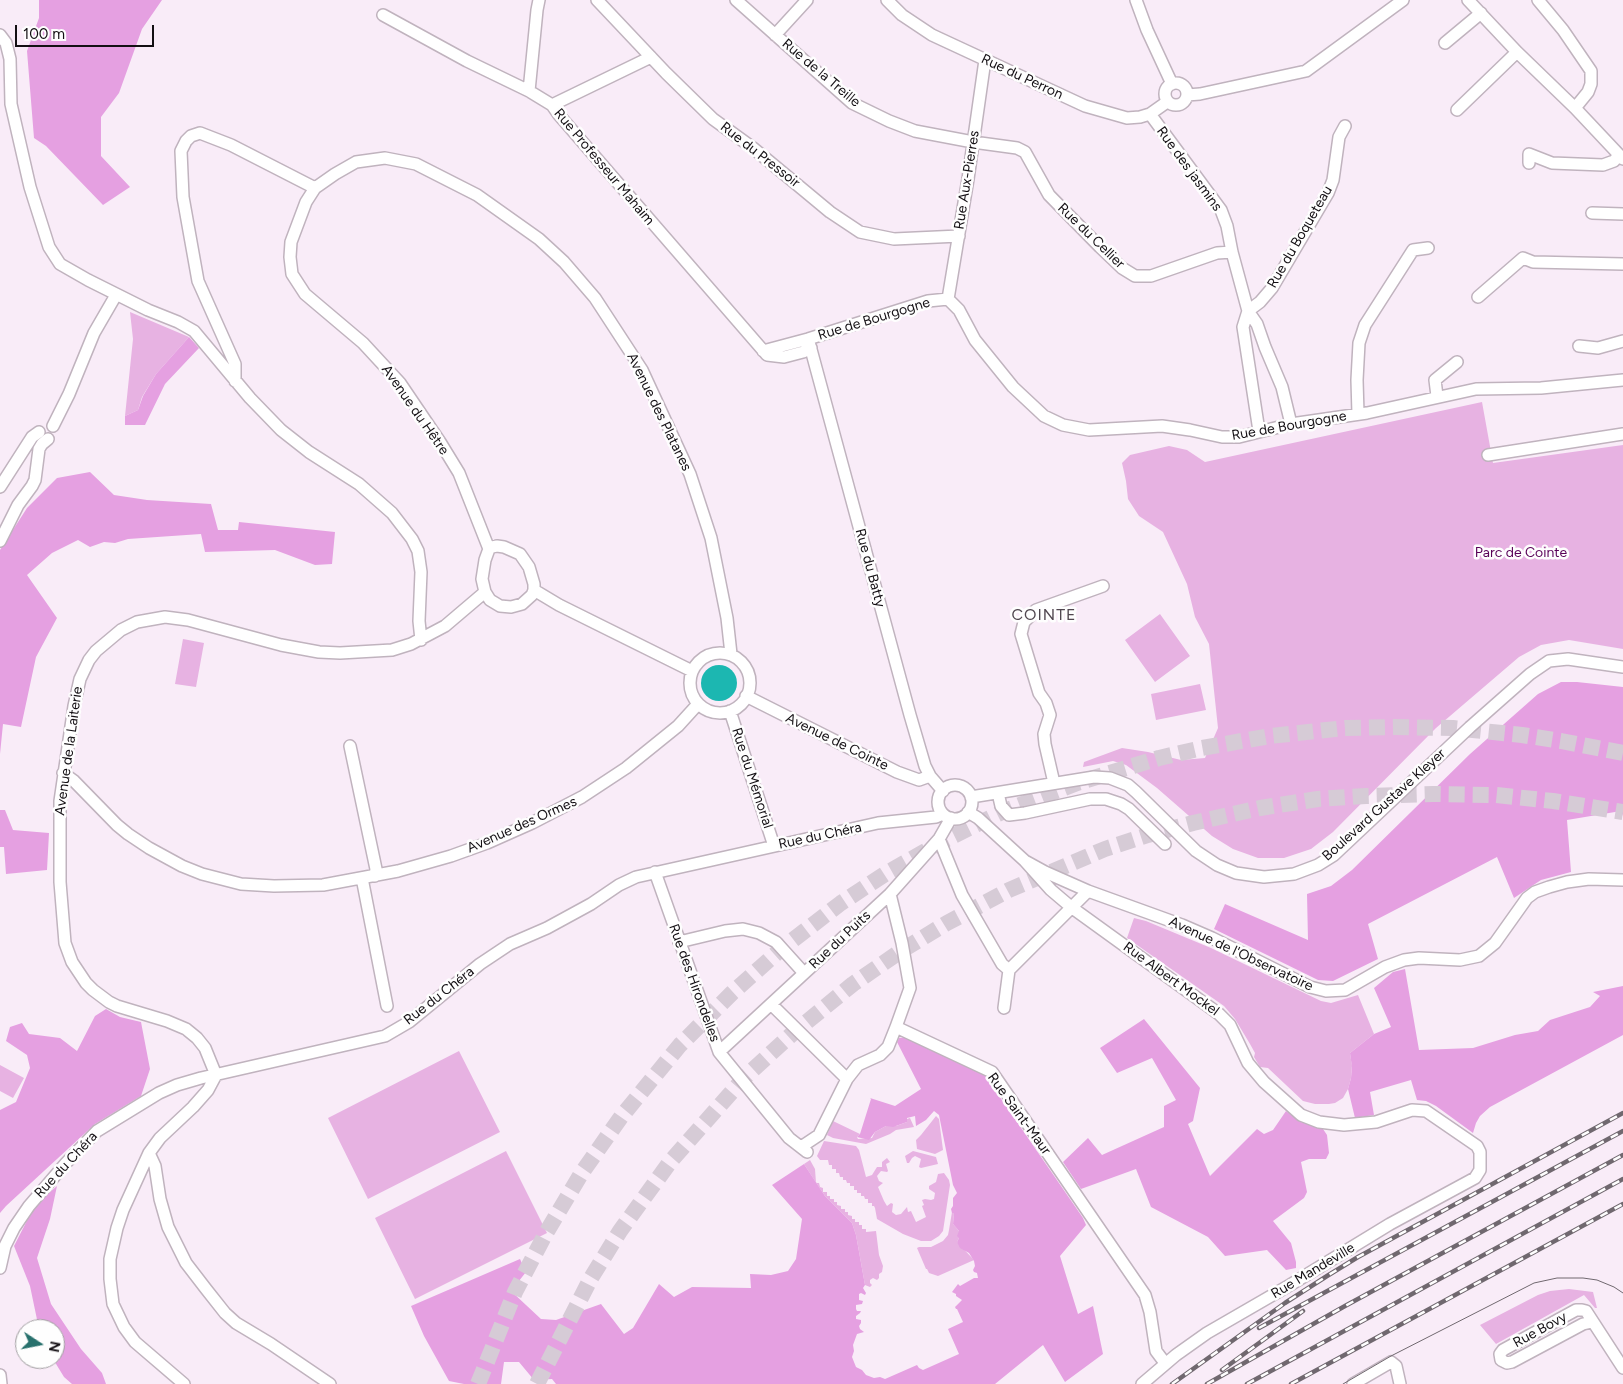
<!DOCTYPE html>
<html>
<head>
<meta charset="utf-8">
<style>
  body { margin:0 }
  #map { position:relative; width:1623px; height:1384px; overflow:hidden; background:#f9ecf8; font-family:Figtree,sans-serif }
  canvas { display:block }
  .north { position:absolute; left:15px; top:1319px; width:50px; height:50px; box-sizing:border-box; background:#fefefe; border:1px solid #a09ea0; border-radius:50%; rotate:101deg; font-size:14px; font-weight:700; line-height:20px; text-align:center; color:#130f13 }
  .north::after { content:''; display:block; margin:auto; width:18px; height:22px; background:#28716d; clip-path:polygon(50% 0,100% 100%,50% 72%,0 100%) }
  .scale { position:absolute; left:15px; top:25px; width:139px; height:22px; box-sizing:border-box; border:2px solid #130f13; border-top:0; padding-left:6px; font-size:15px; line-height:18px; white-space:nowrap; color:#130f13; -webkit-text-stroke:4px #fefefe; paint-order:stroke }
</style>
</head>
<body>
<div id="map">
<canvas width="1623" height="1384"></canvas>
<div class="north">N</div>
<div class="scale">100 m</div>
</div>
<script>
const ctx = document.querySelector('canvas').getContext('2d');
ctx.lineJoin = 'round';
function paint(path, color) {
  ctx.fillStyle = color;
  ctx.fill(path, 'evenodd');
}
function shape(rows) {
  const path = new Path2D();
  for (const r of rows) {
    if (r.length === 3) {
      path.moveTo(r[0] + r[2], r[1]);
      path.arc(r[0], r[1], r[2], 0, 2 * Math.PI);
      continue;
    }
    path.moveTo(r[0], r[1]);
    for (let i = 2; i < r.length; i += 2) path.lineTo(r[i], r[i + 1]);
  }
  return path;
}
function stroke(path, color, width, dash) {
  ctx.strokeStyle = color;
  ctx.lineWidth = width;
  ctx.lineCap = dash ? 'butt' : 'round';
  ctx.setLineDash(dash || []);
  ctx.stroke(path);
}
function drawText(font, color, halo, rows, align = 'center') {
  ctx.font = font + ' Figtree,sans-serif';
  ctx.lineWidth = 5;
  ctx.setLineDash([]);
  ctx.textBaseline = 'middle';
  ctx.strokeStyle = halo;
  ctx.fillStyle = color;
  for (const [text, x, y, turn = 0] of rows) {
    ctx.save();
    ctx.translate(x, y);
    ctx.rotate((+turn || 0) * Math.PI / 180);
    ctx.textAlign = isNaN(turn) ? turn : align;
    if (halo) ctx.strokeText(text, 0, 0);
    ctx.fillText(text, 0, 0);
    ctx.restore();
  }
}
const green = shape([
  [130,312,189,337,156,374,142,397,138,410,125,416,133,339],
  [1482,402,1493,463,1623,445,1623,649,1569,640,1541,645,1519,657,1436,728,1333,832,1311,849,1284,858,1258,858,1233,849,1212,836,1157,788,1126,765,1113,761,1083,767,1084,762,1122,748,1148,752,1181,760,1205,758,1218,728,1209,644,1195,617,1187,584,1163,532,1139,516,1128,499,1126,481,1122,463,1130,455,1169,446,1187,450,1205,462],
  [1160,614,1190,656,1155,682,1125,640],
  [183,639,204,643,196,687,175,684],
  [1200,684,1206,710,1156,720,1151,694],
  [1134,918,1146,921,1211,948,1321,1001,1331,1003,1358,995,1374,1034,1350,1053,1352,1066,1351,1078,1348,1089,1343,1098,1335,1103,1329,1104,1315,1104,1303,1101,1268,1068,1260,1067,1254,1057,1255,1053,1250,1044,1235,1019,1224,1006,1127,938],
  [459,1051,500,1132,368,1199,328,1118],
  [0,1065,24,1078,13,1098,0,1091],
  [936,1116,939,1119,943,1150,935,1154,917,1149,916,1140,921,1135],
  [910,1118,914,1127,896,1130,890,1134,866,1144,833,1138,827,1135,833,1121,860,1134,857,1137,858,1139,872,1138,875,1132,886,1126,896,1126,907,1122,907,1119],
  [824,1141,856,1146,859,1150,866,1177,872,1175,877,1167,882,1167,882,1162,887,1158,890,1162,886,1164,888,1171,887,1172,881,1171,877,1176,879,1181,883,1183,878,1187,884,1201,887,1206,891,1203,893,1204,892,1212,896,1215,901,1214,907,1207,908,1212,911,1211,916,1222,926,1217,922,1206,924,1205,922,1200,925,1199,931,1200,934,1199,935,1193,929,1189,929,1186,936,1182,938,1174,944,1173,949,1180,950,1185,943,1231,939,1236,931,1241,921,1241,903,1234,877,1219,875,1208,874,1206,872,1206,872,1203,868,1203,868,1199,865,1199,864,1196,861,1196,861,1193,857,1193,857,1190,854,1190,854,1186,850,1186,850,1183,847,1183,846,1180,843,1180,843,1177,840,1177,839,1173,836,1173,836,1169,832,1169,832,1165,829,1165,828,1160,820,1160,817,1156],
  [506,1151,547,1233,415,1299,375,1218],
  [913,1151,936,1157,938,1164,921,1168,919,1167,921,1159,915,1156,912,1158,909,1163,907,1163,905,1156],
  [810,1160,815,1169,816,1183,819,1183,820,1187,823,1188,823,1192,827,1192,827,1196,830,1196,830,1199,834,1199,834,1202,837,1202,837,1205,841,1206,841,1209,845,1209,845,1212,848,1212,848,1215,852,1216,852,1219,855,1219,855,1222,859,1222,859,1225,862,1225,862,1229,866,1229,866,1232,876,1231,879,1255,883,1266,882,1272,879,1274,879,1278,877,1280,873,1278,870,1280,870,1283,872,1285,870,1287,865,1285,856,1235,852,1223,825,1196,817,1184,804,1164],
  [952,1212,954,1213,953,1224,959,1231,959,1238,957,1242,974,1260,938,1276,929,1273,927,1269,926,1269,917,1248,919,1247,931,1247,943,1241,948,1235,949,1230],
  [1569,1289,1593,1292,1597,1308,1595,1308,1584,1295,1496,1344,1480,1325,1538,1295,1550,1291]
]);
const forest = shape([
  [39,0,162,0,142,29,119,93,101,117,101,156,130,187,103,205,46,146,34,138,27,51,39,18],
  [189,337,199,348,165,384,145,425,125,425,125,416,138,410,143,396,156,374],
  [90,472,114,495,147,500,211,504,218,530,238,530,239,522,335,532,332,564,315,565,275,550,205,552,201,534,128,539,115,543,104,542,90,547,78,540,52,553,27,575,57,618,36,657,21,727,3,724,0,754,0,550,27,508,57,478],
  [1561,682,1577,682,1623,687,1623,816,1621,811,1567,820,1571,872,1541,880,1514,898,1497,857,1368,924,1378,959,1333,981,1318,980,1214,929,1225,904,1308,940,1307,894,1331,886,1352,870,1470,754,1538,694],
  [0,810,5,810,13,830,49,833,47,870,6,874,4,847,0,847],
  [1405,969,1419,1050,1473,1048,1515,1035,1538,1031,1550,1020,1590,1007,1600,996,1593,992,1623,986,1623,1035,1490,1107,1480,1116,1476,1123,1473,1133,1436,1106,1426,1101,1417,1100,1411,1080,1370,1092,1374,1115,1355,1118,1348,1089,1351,1078,1352,1067,1350,1053,1374,1034,1391,1027,1374,988,1393,972],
  [106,1009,120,1017,141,1022,150,1069,141,1096,95,1124,6,1206,0,1213,0,1110,16,1102,30,1068,27,1055,6,1041,10,1027,22,1023,29,1034,60,1038,77,1051,95,1016],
  [1144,1019,1200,1088,1193,1121,1188,1124,1210,1176,1257,1129,1264,1134,1273,1130,1286,1111,1301,1122,1323,1129,1327,1135,1329,1153,1326,1159,1309,1159,1301,1162,1307,1192,1304,1198,1273,1221,1291,1243,1296,1262,1296,1268,1286,1270,1267,1250,1225,1256,1208,1237,1151,1207,1136,1169,1081,1189,1063,1162,1088,1138,1102,1155,1164,1127,1164,1106,1176,1100,1152,1058,1117,1073,1100,1048],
  [907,1037,982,1071,1083,1218,1086,1225,1060,1256,1078,1314,1093,1306,1103,1354,1065,1382,1043,1345,995,1384,556,1384,552,1379,534,1380,519,1362,504,1362,501,1384,464,1384,449,1381,424,1336,411,1306,520,1259,526,1272,511,1291,541,1319,556,1320,601,1304,624,1334,633,1328,659,1284,674,1297,692,1287,751,1288,750,1274,771,1275,788,1271,796,1259,802,1219,772,1185,804,1164,825,1196,852,1223,856,1235,865,1285,863,1288,866,1293,865,1295,861,1293,859,1294,859,1300,863,1301,862,1304,856,1305,856,1309,857,1311,861,1311,860,1313,856,1316,856,1319,861,1320,861,1323,859,1326,860,1329,864,1332,857,1334,853,1345,854,1351,852,1357,856,1367,862,1370,866,1375,874,1378,880,1377,885,1379,917,1365,919,1368,923,1370,959,1354,948,1329,963,1322,957,1309,956,1309,955,1307,962,1300,956,1296,956,1294,952,1292,958,1284,960,1286,974,1278,978,1278,977,1273,974,1272,973,1270,975,1266,974,1261,969,1253,960,1248,957,1242,959,1238,957,1236,959,1231,953,1224,954,1213,952,1213,951,1209,953,1206,953,1198,957,1193,953,1185,939,1115,934,1111,926,1120,916,1126,915,1116,907,1118,907,1122,893,1127,886,1126,875,1132,869,1140,857,1137,860,1134,871,1099,870,1098,895,1106,921,1089,897,1042,899,1038],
  [57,1186,50,1219,37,1258,51,1304,81,1349,102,1373,106,1384,72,1384,64,1377,53,1359,55,1359,55,1329,39,1329,30,1286,14,1246,35,1205]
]);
const water = shape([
  [719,683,18]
]);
const highwayTunnel = shape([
  [478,1384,515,1292,546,1233,581,1174,621,1117,680,1045,732,993,780,950,841,903,885,874,945,840,1002,812,1077,783,1159,758,1202,748,1270,736,1345,728,1395,727,1453,728,1522,735,1561,741,1623,753],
  [537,1384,591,1278,620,1231,670,1162,745,1077,792,1034,853,984,901,951,947,923,1009,890,1105,849,1148,835,1193,823,1260,808,1318,799,1366,796,1433,794,1496,795,1553,801,1623,812]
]);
const minor = shape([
  [597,0,666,73,713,119,753,148,830,212,860,232,894,239,959,236],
  [736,0,852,103,889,121,915,131,973,142,1017,148,1025,152,1049,195,1100,247,1122,268,1135,276,1151,276,1217,253,1232,252],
  [887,0,902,15,932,35,1085,106,1127,118,1140,117,1150,114,1167,102],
  [1136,0,1147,30,1172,84],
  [1468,0,1517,52,1575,108,1623,159],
  [1538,0,1563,30,1591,71,1591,84,1588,92,1575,108],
  [383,15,467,61,529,91,552,105,559,115,767,355,784,357,803,352,811,348],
  [0,35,6,43,10,59,11,104,30,187,49,247,60,264,88,280,148,310,178,322,194,331,250,398,281,430,309,452,359,484,392,513,412,539,418,551,421,572,419,621,421,640],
  [775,35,807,0],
  [1445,43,1481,13],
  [1176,94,11],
  [529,91,537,10,539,0],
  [1187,95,1200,94,1306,71,1403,0],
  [552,105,651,57],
  [1457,110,1517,52],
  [1150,114,1221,210,1227,226,1232,252,1248,311,1257,324,1265,347,1282,387,1291,424],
  [1529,163,1529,154,1552,163,1603,165,1614,161,1619,155],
  [1592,213,1623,214],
  [1478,297,1523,258,1533,262,1623,264],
  [948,299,968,179,985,60],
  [1248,311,1260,302,1272,288,1328,193,1333,180,1339,137,1345,126],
  [1248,311,1243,327,1259,431],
  [809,342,910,715,925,766,930,776,943,791],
  [1579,346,1598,348,1623,341],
  [763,351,808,339,928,301,948,299,959,310,975,340,1013,387,1044,416,1063,425,1089,430,1162,426,1190,430,1222,437,1239,437,1291,424,1367,413,1476,389,1541,388,1623,380],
  [235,381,235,364,198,281,183,197,181,151,186,141,191,136,200,133,231,145,315,188],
  [1437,396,1435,380,1457,362],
  [1358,414,1357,380,1359,343,1365,325,1413,250,1428,248],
  [53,426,69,394,94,333,116,295],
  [1488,455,1623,434],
  [0,487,32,437,39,432],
  [0,541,18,505,32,486,35,480,39,449,42,444,48,439],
  [497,546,504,547,520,554,529,567,534,584,534,590,532,595,522,604,511,607,500,606,490,600,485,592,482,579,485,560,489,549,492,547,497,546],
  [489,549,459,473,440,442,400,383,363,343,305,294,292,274,290,257,291,242,306,202,315,188,335,174,356,162,385,158,416,164,477,195,539,239,564,262,595,298,642,370,690,474,711,538,727,618,731,654],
  [534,590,559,605,692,671],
  [720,683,30],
  [746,696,897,772,919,780,930,776],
  [730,711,774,846],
  [350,746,376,869,375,876],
  [63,773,74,781,117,825,128,834,149,848,182,866,202,874,241,884,274,886,323,885,398,871,451,856,487,843,532,823,582,797,626,768,678,726,698,704],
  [1054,783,1045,744,1044,734,1050,715,1046,703,1039,693,1021,634,1024,622,1036,610,1103,586],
  [955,802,17],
  [998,793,1001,806,1009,815,1025,813,1090,799,1106,799,1121,804,1129,809,1165,844],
  [971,797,1094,777,1110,778,1128,785,1136,792,1196,851,1217,865,1236,873,1264,877,1294,874,1318,865,1334,855,1470,727,1530,674,1549,661,1568,659,1623,667],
  [968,812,978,818,1025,861,1045,872,1088,891,1182,925,1212,938,1310,987,1326,991,1345,990,1385,967,1404,960,1419,958,1460,960,1479,956,1495,943,1527,898,1535,892,1549,887,1567,882,1589,879,1623,880],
  [939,839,962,895,1002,964,1009,970],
  [1025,861,1051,890,1071,907,1219,1014,1230,1025,1248,1063,1264,1082,1301,1115,1319,1122,1344,1125,1376,1122,1412,1110,1426,1111,1477,1146,1480,1152,1480,1170,1475,1178,1390,1224,1290,1285,1207,1333,1176,1355,1142,1384],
  [655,872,719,1052,789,1138,807,1152],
  [362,878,387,1006],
  [679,942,725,931,743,929,759,933,776,942,804,973],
  [1009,970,1088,891],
  [771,1004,847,1079],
  [1004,1008,1009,970],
  [896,1027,992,1072,1145,1295,1150,1312,1156,1351,1165,1363],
  [719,1052,890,894,939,839,951,818],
  [216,1075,205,1048,197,1038,186,1029,167,1021,117,1006,109,1002,93,990,86,983,72,962,65,943,60,882,60,801,74,706,80,679,89,660,96,651,121,630,137,622,165,617,188,620,281,645,319,652,340,653,392,650,411,644,445,626,485,592],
  [801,1147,819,1135,847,1079,858,1065,880,1055,888,1047,896,1027,910,988,902,943,890,894],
  [149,1153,155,1166,160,1199,168,1227,186,1263,206,1289,225,1313,236,1323,271,1344,330,1384],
  [0,1268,5,1246,14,1228,29,1206,66,1163,97,1131,159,1093,177,1085,201,1078,385,1036,409,1022,480,964,510,944,547,928,591,904,619,885,636,877,878,823,936,817,943,814],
  [1592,1322,1583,1324,1512,1362,1507,1363,1501,1360,1500,1354,1503,1350,1576,1310,1582,1310,1586,1311,1623,1368],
  [0,1375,1,1384],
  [184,1384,135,1342,124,1327,113,1304,110,1279,110,1259,117,1228,123,1210,149,1153,160,1138,193,1107,208,1090,216,1075],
  [1353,1384,1391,1362,1396,1366,1400,1384]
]);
const tram = shape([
  [1343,1384,1391,1356,1534,1283,1557,1278,1583,1278,1597,1280,1614,1287,1623,1293]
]);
const rail = shape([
  [1259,1328,1623,1131],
  [1222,1370,1303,1311],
  [1172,1384,1285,1303,1327,1276,1358,1257,1623,1113],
  [1207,1384,1345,1306,1623,1155],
  [1247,1384,1623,1179],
  [1291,1384,1623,1204]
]);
const streetNames = [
  ["Rue de la Treille",821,73,40],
  ["Rue du Perron",1022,77,25],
  ["Rue du Pressoir",760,155,38],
  ["Rue Professeur Mahaim",604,167,50],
  ["Rue des jasmins",1189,169,54],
  ["Rue Aux-Pierres",967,180,-81],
  ["Rue du Cellier",1091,236,44],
  ["Rue du Boqueteau",1300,237,-60],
  ["Rue de Bourgogne",874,319,-17],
  ["Avenue du Hêtre",415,410,55],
  ["Avenue des Platanes",659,412,64],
  ["Rue de Bourgogne",1289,426,-10],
  ["Rue du Batty",870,568,75],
  ["Avenue de Cointe",837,742,26],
  ["Avenue de la Laiterie",69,751,-82],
  ["Rue du Mémorial",752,778,72],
  ["Boulevard Gustave Kleyer",1384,805,-42],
  ["Avenue des Ormes",522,825,-24],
  ["Rue du Chéra",820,836,-12],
  ["Rue du Puits",840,940,-43],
  ["Avenue de l'Observatoire",1241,954,25],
  ["Rue Albert Mockel",1171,979,36],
  ["Rue des Hirondelles",694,983,70],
  ["Rue du Chéra",439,996,-38],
  ["Rue Saint-Maur",1019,1114,54],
  ["Rue du Chéra",66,1165,-47],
  ["Rue Mandeville",1313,1271,-31],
  ["Rue Bovy",1540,1330,-29]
];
const parkNames = [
  ["Parc de Cointe",1521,553]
];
const quarterNames = [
  ["COINTE",1044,615]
];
paint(green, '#e7b2e2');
paint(forest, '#e5a0e1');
paint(water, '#1cb7b1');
stroke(highwayTunnel, '#d6cbd6', 16, [16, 8]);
stroke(minor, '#c0b3be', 14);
stroke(minor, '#fff', 11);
stroke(tram, '#70686f', 1);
stroke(rail, '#70686f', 4.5);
stroke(rail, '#fefefe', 2.5, [8]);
drawText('14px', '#130f13', '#fefefe', streetNames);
drawText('14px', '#590258', '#fefefe', parkNames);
ctx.letterSpacing = '1px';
drawText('16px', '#50464f', '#fefefe', quarterNames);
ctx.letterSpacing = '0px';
</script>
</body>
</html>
